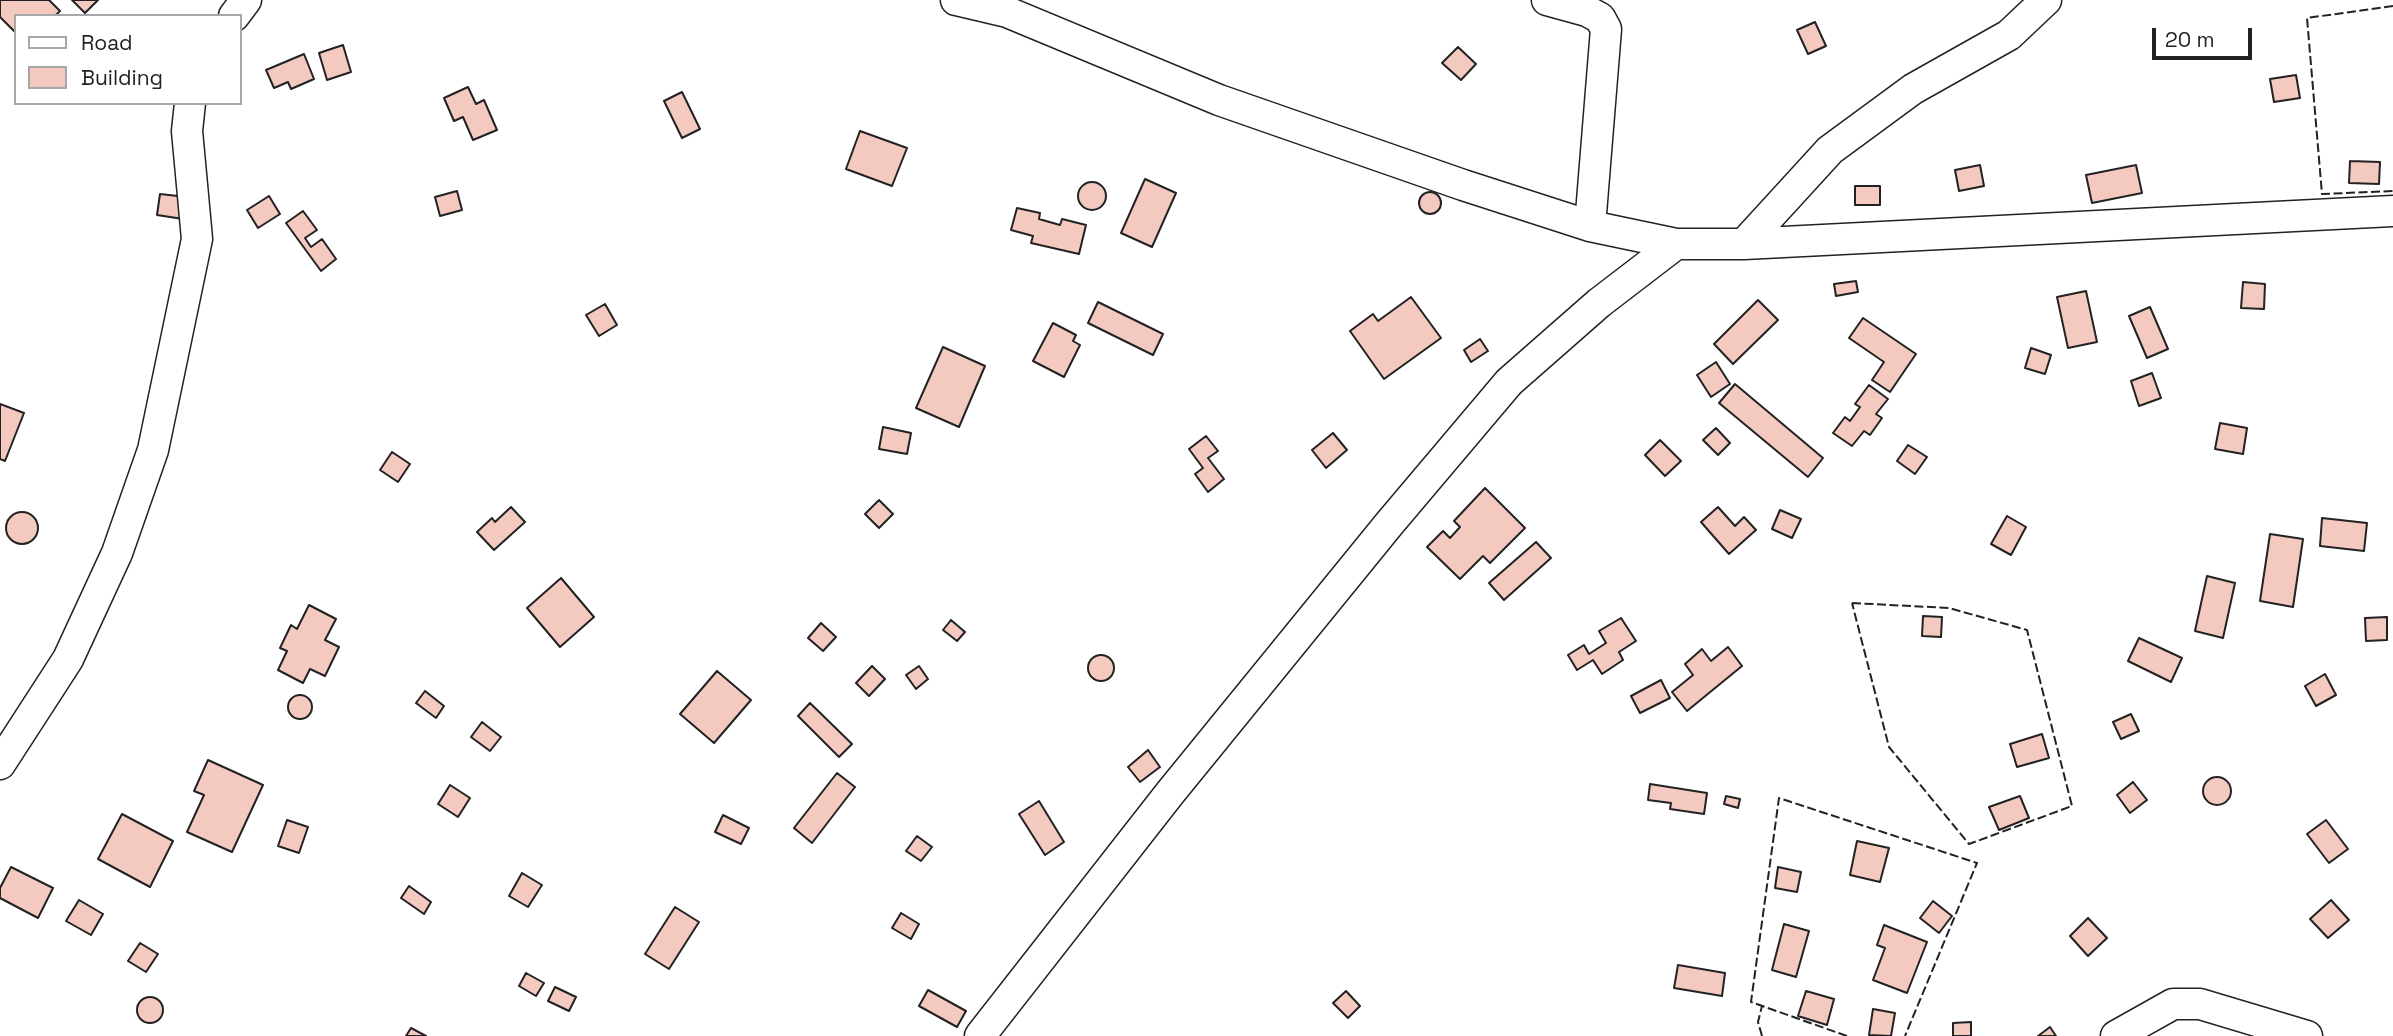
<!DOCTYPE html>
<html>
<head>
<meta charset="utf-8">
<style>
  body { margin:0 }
  #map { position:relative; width:2393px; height:1036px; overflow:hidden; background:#fff; font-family:"Space Grotesk",sans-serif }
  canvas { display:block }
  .legend { position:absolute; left:14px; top:14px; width:228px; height:91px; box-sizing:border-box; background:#fff; border:2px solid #a7a7a7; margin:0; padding:9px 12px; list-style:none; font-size:21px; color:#222 }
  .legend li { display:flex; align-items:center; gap:14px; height:35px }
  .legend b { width:35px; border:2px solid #a7a7a7 }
  .scale { position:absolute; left:2152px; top:28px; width:100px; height:32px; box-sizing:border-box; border:4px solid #222; border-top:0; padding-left:9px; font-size:21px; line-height:24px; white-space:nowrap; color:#222; -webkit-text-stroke:5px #fff; paint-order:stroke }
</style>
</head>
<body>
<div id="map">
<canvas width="2393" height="1036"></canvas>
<ul class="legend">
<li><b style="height:9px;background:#fff"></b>Road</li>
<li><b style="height:19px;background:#f3c9c0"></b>Building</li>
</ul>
<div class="scale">20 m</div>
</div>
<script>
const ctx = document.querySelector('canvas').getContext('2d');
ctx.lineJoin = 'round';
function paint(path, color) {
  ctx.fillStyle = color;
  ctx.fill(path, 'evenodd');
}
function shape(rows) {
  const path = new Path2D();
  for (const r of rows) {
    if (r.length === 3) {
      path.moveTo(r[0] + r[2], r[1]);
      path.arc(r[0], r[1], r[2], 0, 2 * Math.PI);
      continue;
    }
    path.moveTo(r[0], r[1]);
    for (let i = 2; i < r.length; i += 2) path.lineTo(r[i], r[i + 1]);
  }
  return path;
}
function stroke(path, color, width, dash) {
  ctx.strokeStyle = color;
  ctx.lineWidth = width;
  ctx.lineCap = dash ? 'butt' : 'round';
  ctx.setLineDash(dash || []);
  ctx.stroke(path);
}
const building = shape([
  [0,0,49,0,60,11,55,16,16,16,16,33,0,17,0,0],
  [72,0,98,0,85,13,72,0],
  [1815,22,1826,46,1808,54,1797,30,1815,22],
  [343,45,351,72,327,80,319,53,343,45],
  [1458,47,1476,64,1461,80,1442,63,1458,47],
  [304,54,314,79,291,89,288,82,274,88,266,70,304,54],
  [2296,75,2300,98,2274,102,2270,79,2296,75],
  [468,87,476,104,484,100,497,130,473,140,463,117,454,121,444,98,468,87],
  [682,92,700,129,682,138,664,101,682,92],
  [860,131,907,148,892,186,846,169,860,131],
  [2350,161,2380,162,2379,184,2349,183,2350,161],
  [1980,165,1984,186,1959,191,1955,170,1980,165],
  [2136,165,2142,193,2092,203,2086,175,2136,165],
  [1145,179,1176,193,1152,247,1121,233,1145,179],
  [1092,196,14],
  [1855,186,1880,186,1880,205,1855,205,1855,186],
  [457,191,462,210,440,216,435,197,457,191],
  [1430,203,11],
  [160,194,187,197,183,219,157,215,160,194],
  [269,196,280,214,258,228,247,210,269,196],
  [1017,208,1040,213,1039,219,1060,225,1062,219,1086,225,1079,254,1031,243,1033,236,1011,230,1017,208],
  [303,211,317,230,305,238,311,247,322,239,336,259,321,271,286,223,303,211],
  [1856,281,1858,292,1836,296,1834,284,1856,281],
  [2243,282,2265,284,2264,309,2241,308,2243,282],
  [2086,291,2097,342,2068,348,2057,297,2086,291],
  [1411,297,1441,338,1384,379,1350,331,1373,314,1378,321,1411,297],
  [1758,300,1778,320,1733,364,1714,344,1758,300],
  [1098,302,1163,334,1153,355,1088,323,1098,302],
  [605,304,617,325,599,336,586,315,605,304],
  [2150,307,2168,349,2147,358,2129,316,2150,307],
  [1863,318,1916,354,1890,392,1872,380,1884,362,1849,338,1863,318],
  [1053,323,1076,335,1073,341,1080,345,1064,377,1033,361,1053,323],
  [1480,339,1488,351,1471,362,1464,350,1480,339],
  [943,347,985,366,959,427,916,408,943,347],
  [2031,348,2051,355,2045,374,2025,368,2031,348],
  [1716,362,1730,384,1711,397,1697,375,1716,362],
  [2152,373,2161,398,2139,406,2131,381,2152,373],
  [1735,384,1823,458,1808,477,1719,403,1735,384],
  [1869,385,1888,399,1876,414,1882,418,1870,435,1864,431,1852,446,1833,433,1845,417,1850,421,1860,407,1855,404,1869,385],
  [0,404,24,413,5,461,0,459,0,404],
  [2220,423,2247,428,2243,454,2215,449,2220,423],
  [883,427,911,433,907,454,879,449,883,427],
  [1716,428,1730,443,1718,455,1703,440,1716,428],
  [1333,433,1347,450,1326,468,1312,450,1333,433],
  [1206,436,1218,451,1208,458,1224,479,1208,492,1195,474,1203,468,1189,449,1206,436],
  [1660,440,1681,461,1665,476,1645,455,1660,440],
  [1908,445,1927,457,1915,474,1897,461,1908,445],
  [392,452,410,464,398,482,380,470,392,452],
  [1485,488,1525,528,1490,563,1483,556,1460,579,1427,547,1443,531,1450,538,1460,527,1454,521,1485,488],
  [879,500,893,514,879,528,865,514,879,500],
  [511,507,525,522,494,550,477,532,492,518,495,522,511,507],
  [1718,507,1735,526,1744,517,1756,530,1729,554,1701,522,1718,507],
  [1780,510,1801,519,1792,538,1772,529,1780,510],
  [22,528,16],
  [2007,516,2026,527,2011,555,1991,544,2007,516],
  [2322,518,2367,523,2364,551,2320,546,2322,518],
  [2270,534,2303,539,2293,607,2260,601,2270,534],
  [1536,542,1551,558,1504,600,1489,583,1536,542],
  [2207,576,2235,583,2223,638,2195,631,2207,576],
  [561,578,594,617,560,647,527,608,561,578],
  [309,605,336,619,325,640,339,647,325,676,310,669,303,683,278,670,287,651,280,648,291,625,297,629,309,605],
  [1923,616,1942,617,1941,637,1922,636,1923,616],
  [2387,617,2387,640,2366,641,2365,618,2387,617],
  [1621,618,1636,641,1619,652,1623,660,1602,674,1593,660,1577,670,1568,655,1584,645,1589,654,1606,643,1599,631,1621,618],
  [951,620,965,632,957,641,943,630,951,620],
  [821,623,836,637,823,651,808,638,821,623],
  [2139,638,2182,658,2171,682,2128,661,2139,638],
  [1728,647,1742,666,1687,711,1672,692,1693,675,1685,664,1702,649,1711,661,1728,647],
  [1101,668,13],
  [872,666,885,679,869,696,856,683,872,666],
  [919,666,928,679,916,689,906,675,919,666],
  [717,671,751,700,714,743,680,714,717,671],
  [2325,674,2336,695,2316,706,2305,686,2325,674],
  [1661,680,1670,698,1640,713,1631,696,1661,680],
  [425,691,444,706,436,718,416,703,425,691],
  [300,707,12],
  [810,703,852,744,839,757,798,716,810,703],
  [2131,714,2139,731,2121,739,2113,722,2131,714],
  [482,722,501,737,490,751,471,737,482,722],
  [2042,734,2049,758,2017,767,2010,744,2042,734],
  [1148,750,1160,767,1140,782,1128,767,1148,750],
  [208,760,263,785,232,852,187,832,204,795,194,791,208,760],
  [837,773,855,787,812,843,794,828,837,773],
  [2217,791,14],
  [2133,782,2147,800,2130,813,2117,795,2133,782],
  [1650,784,1707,793,1704,814,1670,809,1671,803,1648,800,1650,784],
  [450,785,470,798,458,817,438,804,450,785],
  [1726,796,1740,799,1738,808,1724,804,1726,796],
  [2020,796,2029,818,1999,830,1989,807,2020,796],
  [1039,801,1064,842,1045,855,1019,814,1039,801],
  [122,814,173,841,150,887,98,859,122,814],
  [723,815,749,828,741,844,715,832,723,815],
  [287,820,308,827,299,853,278,846,287,820],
  [2326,820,2348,849,2329,863,2307,834,2326,820],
  [917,836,932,847,921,861,906,851,917,836],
  [1857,841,1889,848,1880,882,1850,875,1857,841],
  [11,867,53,888,38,918,0,898,0,888,11,867],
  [1778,867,1801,872,1797,892,1775,888,1778,867],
  [522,873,542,885,528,907,509,896,522,873],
  [409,886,431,902,424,914,401,898,409,886],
  [79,900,103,914,91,935,66,921,79,900],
  [2331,900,2349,920,2328,938,2310,919,2331,900],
  [1933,901,1952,916,1939,933,1920,918,1933,901],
  [675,907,699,922,669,969,645,954,675,907],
  [901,913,919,924,911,939,892,928,901,913],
  [2088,918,2107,938,2088,956,2070,936,2088,918],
  [1784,924,1809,931,1796,977,1772,970,1784,924],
  [1884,925,1927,942,1907,993,1873,980,1885,948,1877,945,1884,925],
  [140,943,158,954,146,972,128,961,140,943],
  [1678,965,1725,973,1722,996,1674,988,1678,965],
  [526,973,544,983,536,996,519,986,526,973],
  [555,987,576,997,569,1011,548,1001,555,987],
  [928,990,966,1011,957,1027,919,1006,928,990],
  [1346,991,1360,1006,1348,1018,1333,1003,1346,991],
  [1806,991,1834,999,1827,1025,1798,1016,1806,991],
  [150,1010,13],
  [1873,1009,1895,1013,1891,1036,1869,1035,1873,1009],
  [1971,1022,1971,1036,1953,1036,1953,1023,1971,1022],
  [2050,1027,2056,1036,2038,1036,2050,1027],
  [411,1028,426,1036,406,1036,411,1028]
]);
const street = shape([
  [956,0,1007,12,1219,100,1463,185,1590,226,1676,244,1744,244,2393,211],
  [1547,0,1587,11,1600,18,1606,29,1590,226],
  [234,16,246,0],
  [1744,244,1830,150,1913,89,2009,35,2046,0],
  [0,764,68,659,117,553,153,450,197,239,187,131,190,103],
  [980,1036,1170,793,1389,524,1509,382,1599,303,1676,244],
  [2116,1036,2173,1004,2200,1004,2307,1036]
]);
const fence = shape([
  [2393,6,2307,18,2322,194,2393,191],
  [1852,603,1949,608,2027,630,2072,806,1969,844,1889,747,1852,603],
  [1762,1036,1758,1022,1762,1006],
  [1847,1036,1751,1002,1779,798,1977,863,1905,1036]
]);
paint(building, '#f3c9c0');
stroke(building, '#222', 2);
stroke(street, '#222', 33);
stroke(street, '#fff', 30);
stroke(fence, '#222', 2, [9, 3.5]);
</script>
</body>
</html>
